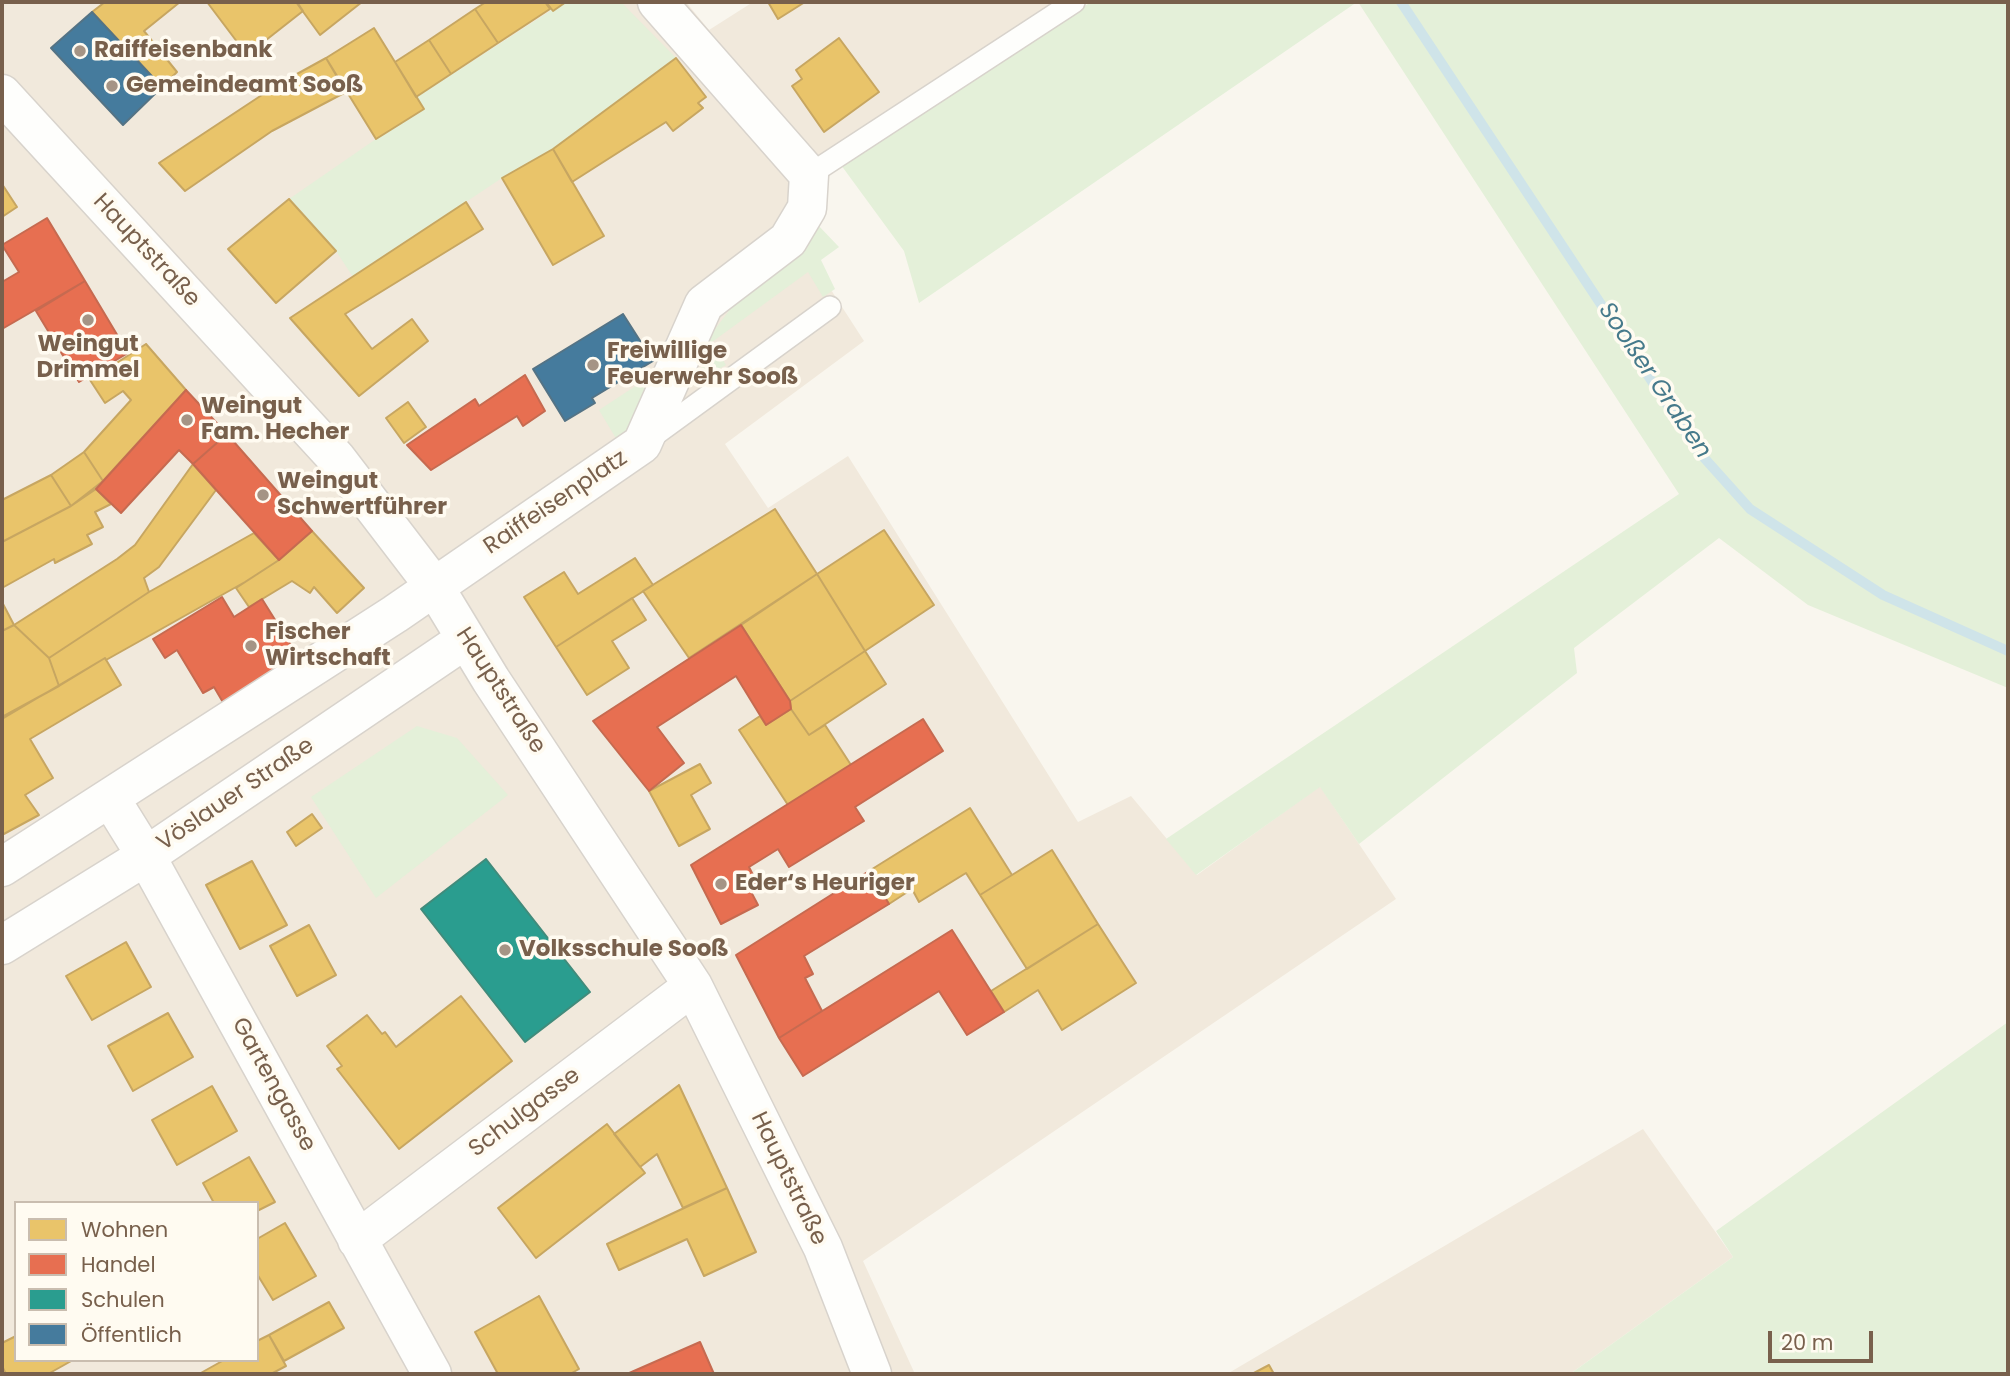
<!DOCTYPE html>
<html>
<head>
<meta charset="utf-8">
<style>
  body { margin:0 }
  #map { position:relative; width:2010px; height:1376px; overflow:hidden; background:#f9f6ee; font-family:Poppins,sans-serif }
  canvas { display:block }
  .frame { position:absolute; inset:0; border:4px solid #78604c; pointer-events:none }
  .legend { position:absolute; left:14px; top:1201px; width:245px; height:161px; box-sizing:border-box; background:#fffbf1; border:2px solid #c9bdaf; margin:0; padding:9px 12px; list-style:none; font-size:21px; color:#78604c }
  .legend li { display:flex; align-items:center; gap:14px; height:35px }
  .legend b { width:35px; border:2px solid #c9bdaf }
  .scale { position:absolute; left:1768px; top:1331px; width:105px; height:32px; box-sizing:border-box; border:4px solid #78604c; border-top:0; padding-left:9px; font-size:21px; line-height:24px; white-space:nowrap; color:#78604c; -webkit-text-stroke:5px #fffbf1; paint-order:stroke }
</style>
</head>
<body>
<div id="map">
<canvas width="2010" height="1376"></canvas>
<div class="frame"></div>
<ul class="legend">
<li><b style="height:19px;background:#e9c46a"></b>Wohnen</li>
<li><b style="height:19px;background:#e76f51"></b>Handel</li>
<li><b style="height:19px;background:#2a9d8f"></b>Schulen</li>
<li><b style="height:19px;background:#457b9d"></b>Öffentlich</li>
</ul>
<div class="scale">20 m</div>
</div>
<script>
const ctx = document.querySelector('canvas').getContext('2d');
ctx.lineJoin = 'round';
function paint(path, color) {
  ctx.fillStyle = color;
  ctx.fill(path, 'evenodd');
}
function shape(rows) {
  const path = new Path2D();
  for (const r of rows) {
    path.moveTo(r[0], r[1]);
    for (let i = 2; i < r.length; i += 2) path.lineTo(r[i], r[i + 1]);
  }
  return path;
}
function stroke(path, color, width, dash) {
  ctx.strokeStyle = color;
  ctx.lineWidth = width;
  ctx.lineCap = dash ? 'butt' : 'round';
  ctx.setLineDash(dash || []);
  ctx.stroke(path);
}
function drawText(font, color, halo, rows, align = 'center') {
  ctx.font = font + ' Poppins,sans-serif';
  ctx.lineWidth = 7;
  ctx.setLineDash([]);
  ctx.textBaseline = 'middle';
  ctx.strokeStyle = halo;
  ctx.fillStyle = color;
  for (const [text, x, y, turn = 0] of rows) {
    ctx.save();
    ctx.translate(x, y);
    ctx.rotate((+turn || 0) * Math.PI / 180);
    ctx.textAlign = isNaN(turn) ? turn : align;
    if (halo) ctx.strokeText(text, 0, 0);
    ctx.fillText(text, 0, 0);
    ctx.restore();
  }
}
const residential = shape([
  [2,2,686,2,709,30,753,2,1054,2,828,151,782,214,864,341,725,444,768,508,848,456,1078,822,1131,796,1197,875,1320,786,1396,899,863,1261,915,1374,2,1374],
  [16,1203,257,1203,257,1360,16,1360],
  [1643,1129,1733,1257,1570,1374,1227,1374]
]);
const green = shape([
  [564,2,621,2,678,60,553,149,502,178,353,277,336,251,289,199,376,139,424,109,417,97],
  [1091,2,1357,2,919,303,904,251,841,165],
  [1358,2,2008,2,2008,688,1808,605,1719,538,1574,648,1577,673,1359,844,1320,787,1196,875,1166,839,1679,494],
  [816,223,839,247,821,260,835,289,823,297,808,272,712,342,726,365,714,372,702,370,700,361,712,333,741,295,807,248],
  [660,370,627,434,617,440,599,410],
  [417,726,457,738,508,795,376,898,311,797],
  [2008,1022,2008,1374,1570,1374,1733,1257,1716,1231]
]);
const homes = shape([
  [105,2,180,2,144,31,177,72,162,87,92,12,105,2],
  [207,2,297,2,303,11,247,55,207,2],
  [296,2,362,2,320,35,296,2],
  [486,2,545,2,550,9,498,43,475,9,486,2],
  [546,2,566,2,553,11,546,2],
  [768,2,805,2,778,19,768,2],
  [475,9,498,43,451,74,429,40,475,9],
  [374,28,424,109,376,139,326,58,374,28],
  [839,38,879,92,824,132,792,86,802,79,796,70,839,38],
  [429,40,451,74,416,97,395,62,429,40],
  [326,58,346,92,272,131,185,191,159,163,277,85,326,58],
  [676,58,706,97,698,103,703,108,673,131,666,122,572,182,553,149,676,58],
  [553,149,604,236,553,265,502,178,553,149],
  [2,184,17,207,2,217,2,184],
  [289,199,336,251,276,303,228,249,289,199],
  [466,202,483,229,345,314,372,349,412,319,428,341,359,396,290,318,466,202],
  [146,344,186,390,103,481,84,452,131,400,123,391,105,403,90,380,146,344],
  [408,402,426,427,404,443,386,418,408,402],
  [84,452,103,481,71,506,51,475,84,452],
  [193,464,216,490,159,567,144,578,149,592,49,658,14,625,117,559,135,545,193,464],
  [51,475,71,506,2,542,2,500,51,475],
  [96,489,111,504,95,512,103,527,87,535,92,544,55,563,54,559,2,588,2,542,71,506,96,489],
  [775,509,817,574,689,658,643,591,775,509],
  [884,530,934,605,865,651,817,574,884,530],
  [312,531,364,588,337,613,314,587,310,593,292,581,249,607,236,588,279,560,312,531],
  [254,533,279,560,245,582,106,660,105,658,59,686,49,658,149,592,254,533],
  [635,558,653,585,556,647,524,597,564,572,578,594,635,558],
  [817,574,865,651,790,701,741,625,817,574],
  [632,598,646,620,612,641,629,668,587,695,556,647,632,598],
  [2,602,14,625,2,631,2,602],
  [14,625,49,658,59,686,2,717,2,631,14,625],
  [865,651,886,684,809,735,791,709,790,701,865,651],
  [105,658,121,685,30,739,53,778,25,795,39,815,2,835,2,719,105,658],
  [791,709,809,735,825,725,851,765,788,805,739,730,760,716,766,725,791,709],
  [700,764,711,783,691,795,710,829,679,846,649,791,700,764],
  [970,808,1012,875,980,895,966,873,919,902,912,889,889,904,869,871,970,808],
  [312,814,322,828,296,846,287,832,312,814],
  [1052,850,1098,924,1027,969,980,895,1052,850],
  [252,861,287,925,240,949,206,885,252,861],
  [1098,924,1136,983,1062,1030,1038,990,1004,1012,991,991,1098,924],
  [309,925,336,975,297,996,270,946,309,925],
  [126,942,151,987,92,1020,66,976,126,942],
  [461,996,512,1061,399,1149,337,1069,342,1066,327,1046,367,1015,382,1034,385,1032,396,1047,461,996],
  [168,1013,193,1057,133,1091,108,1046,168,1013],
  [679,1085,727,1188,683,1208,657,1154,640,1167,614,1134,679,1085],
  [212,1086,237,1131,177,1165,152,1120,212,1086],
  [607,1124,645,1173,536,1258,498,1208,607,1124],
  [249,1157,275,1202,257,1211,257,1203,214,1203,203,1183,249,1157],
  [727,1188,756,1252,704,1276,687,1239,619,1270,607,1244,727,1188],
  [285,1223,316,1276,273,1300,257,1274,257,1239,285,1223],
  [539,1296,579,1369,570,1374,498,1374,475,1332,539,1296],
  [329,1302,344,1328,284,1361,269,1335,329,1302],
  [269,1335,286,1366,271,1374,199,1374,224,1360,257,1360,257,1341,269,1335],
  [16,1336,16,1360,73,1360,48,1374,6,1374,2,1366,2,1343,16,1336],
  [1269,1365,1274,1374,1252,1374,1269,1365]
]);
const shops = shape([
  [47,218,85,281,2,329,2,282,19,272,2,245,47,218],
  [85,281,128,353,79,382,36,311,85,281],
  [525,375,545,411,523,426,517,416,431,470,407,445,475,399,479,406,525,375],
  [186,390,227,434,193,464,179,450,121,513,96,489,186,390],
  [227,434,312,531,279,560,193,464,227,434],
  [222,597,234,617,262,599,299,658,224,704,214,687,203,693,177,650,165,658,153,639,222,597],
  [741,625,790,701,791,709,766,725,736,676,657,727,684,763,649,791,593,721,741,625],
  [923,719,943,751,855,807,864,821,789,867,778,849,749,867,757,883,749,888,758,905,721,924,691,865,923,719],
  [869,871,889,904,804,956,813,974,805,978,822,1011,779,1038,736,955,869,871],
  [952,930,1004,1012,967,1035,939,991,803,1076,779,1038,952,930],
  [700,1342,714,1374,627,1374,700,1342]
]);
const schools = shape([
  [486,859,590,992,525,1042,421,909,486,859]
]);
const public = shape([
  [92,12,162,87,123,125,51,48,92,12],
  [623,314,653,361,592,398,595,403,565,421,533,369,623,314]
]);
const stream = shape([
  [1401,2,1698,451,1750,509,1883,595,2008,651]
]);
const lane = shape([
  [809,175,1074,2],
  [649,439,830,307]
]);
const street = shape([
  [2,94,336,458,434,586,491,680,693,986,823,1248,872,1374],
  [110,798,146,856,432,1374],
  [2,867,395,614,642,444,704,304,788,240,807,208,809,175,657,2],
  [2,945,146,856,466,639],
  [357,1240,693,986]
]);
const markers = [
  [80,51,7,"#a59485"],
  [112,86,7,"#a59485"],
  [88,320,7,"#a59485"],
  [593,365,7,"#a59485"],
  [187,420,7,"#a59485"],
  [263,495,7,"#a59485"],
  [251,646,7,"#a59485"],
  [721,884,7,"#a59485"],
  [505,950,7,"#a59485"]
];
const poiNames = [
  ["Raiffeisenbank",94,51],
  ["Gemeindeamt Sooß",126,86],
  ["Weingut",88,345,"center"],
  ["Drimmel",88,371,"center"],
  ["Freiwillige",607,352],
  ["Feuerwehr Sooß",607,378],
  ["Weingut",201,407],
  ["Fam. Hecher",201,433],
  ["Weingut",277,482],
  ["Schwertführer",277,508],
  ["Fischer",265,633],
  ["Wirtschaft",265,659],
  ["Eder‘s Heuriger",735,884],
  ["Volksschule Sooß",519,950]
];
const streetNames = [
  ["Hauptstraße",146,251,47],
  ["Raiffeisenplatz",556,503,-34],
  ["Hauptstraße",500,691,57],
  ["Vöslauer Straße",236,795,-34],
  ["Gartengasse",273,1085,61],
  ["Schulgasse",525,1113,-37],
  ["Hauptstraße",788,1179,64]
];
const waterNames = [
  ["Sooßer Graben",1654,381,56]
];
paint(residential, '#f1e9dc');
paint(green, '#e4f0d9');
paint(homes, '#e9c46a');
stroke(homes, '#c7a661', 2);
paint(shops, '#e76f51');
stroke(shops, '#c66a50', 2);
paint(schools, '#2a9d8f');
stroke(schools, '#418b7b', 2);
paint(public, '#457b9d');
stroke(public, '#547385', 2);
stroke(stream, '#cfe4e9', 10);
stroke(lane, '#d8d3cc', 24);
stroke(street, '#d8d3cc', 41);
stroke(lane, '#fefefc', 21);
stroke(street, '#fefefc', 38);
for (const [x, y, r, color] of markers) {
  const dot = new Path2D();
  dot.arc(x, y, r, 0, 2 * Math.PI);
  ctx.fillStyle = color;
  ctx.fill(dot);
  stroke(dot, '#fffbf1', 2.5);
}
drawText('bold 23px', '#78604c', '#fffbf1', poiNames, 'left');
drawText('23px', '#78604c', '#fffbf1', streetNames);
drawText('italic 24px', '#467a8b', '#fffbf1', waterNames);
</script>
</body>
</html>
